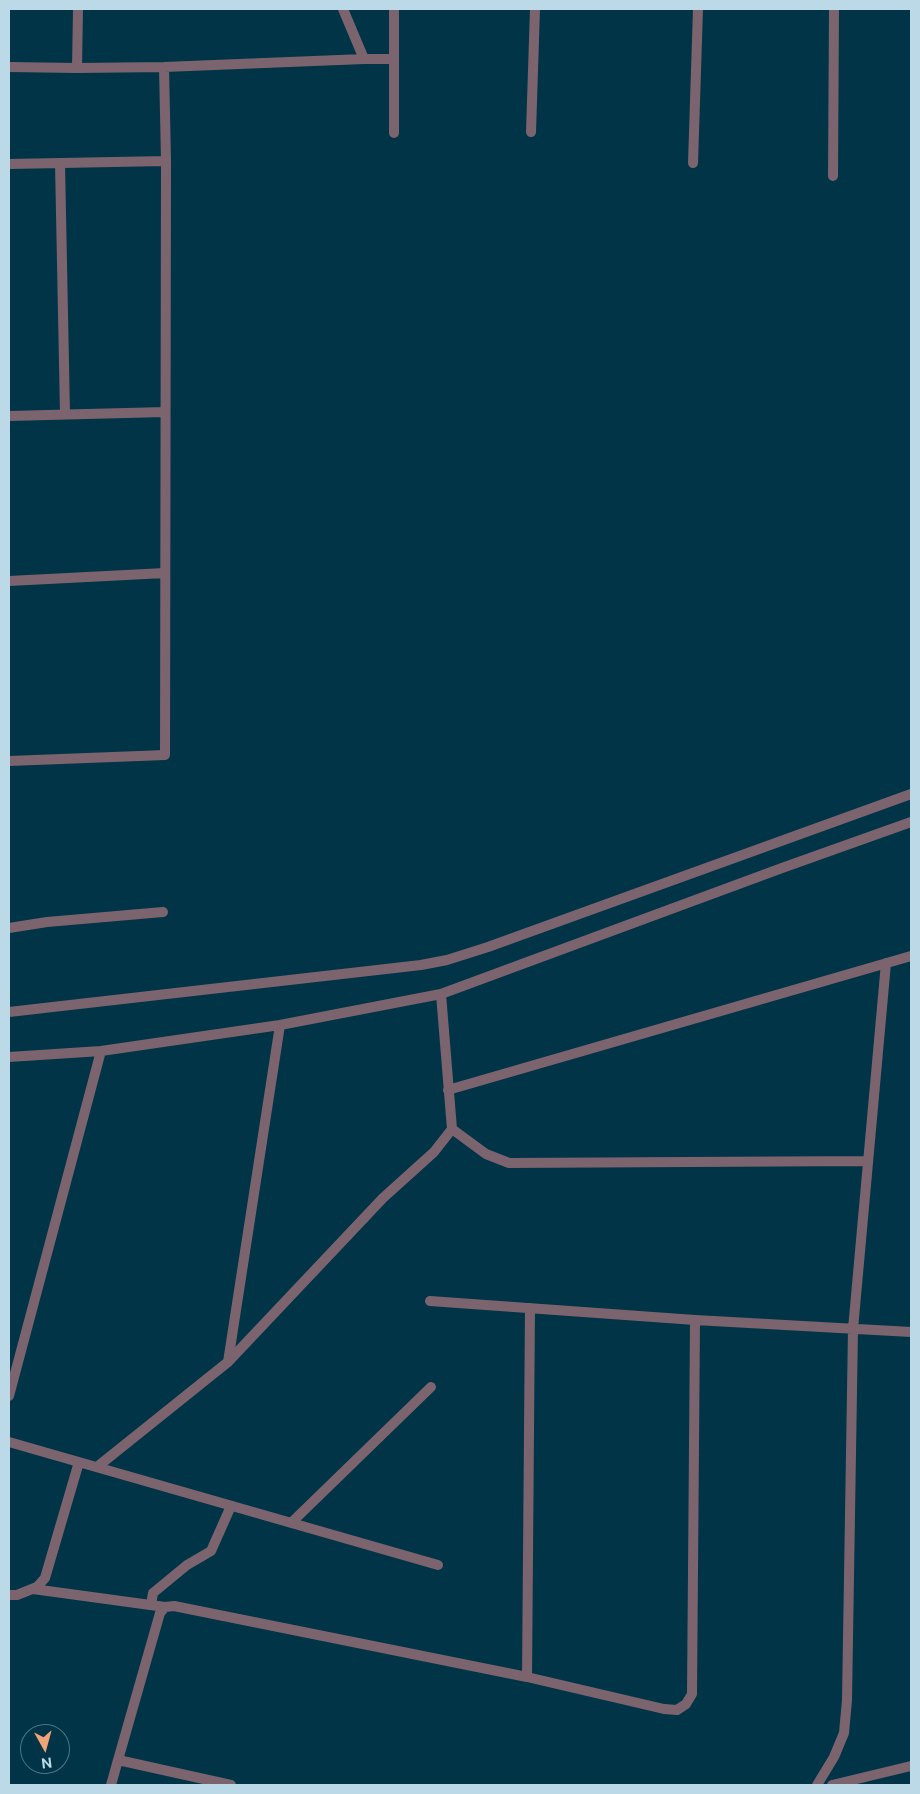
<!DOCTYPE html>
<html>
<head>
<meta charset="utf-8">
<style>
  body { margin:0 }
  #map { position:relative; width:920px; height:1794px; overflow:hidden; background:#023447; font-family:"Public Sans",sans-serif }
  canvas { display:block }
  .frame { position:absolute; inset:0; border:10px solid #bcd9e8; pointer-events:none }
  .north { position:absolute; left:20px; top:1724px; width:50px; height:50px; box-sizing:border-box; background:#023447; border:1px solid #4c7687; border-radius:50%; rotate:173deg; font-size:14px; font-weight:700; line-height:20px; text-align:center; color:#bcd9e8 }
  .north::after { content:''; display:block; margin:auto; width:18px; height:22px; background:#efa377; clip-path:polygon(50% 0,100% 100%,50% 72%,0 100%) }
</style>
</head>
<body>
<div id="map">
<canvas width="920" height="1794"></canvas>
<div class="frame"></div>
<div class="north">N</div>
</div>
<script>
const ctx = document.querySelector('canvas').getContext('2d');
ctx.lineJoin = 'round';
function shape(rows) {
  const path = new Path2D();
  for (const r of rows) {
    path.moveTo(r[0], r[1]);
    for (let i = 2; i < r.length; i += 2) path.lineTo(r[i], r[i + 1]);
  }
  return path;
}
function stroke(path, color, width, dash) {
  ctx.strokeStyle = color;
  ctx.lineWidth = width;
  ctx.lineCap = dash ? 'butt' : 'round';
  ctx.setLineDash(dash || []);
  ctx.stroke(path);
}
const lane = shape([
  [151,1605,153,1593,187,1565,211,1551,231,1506]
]);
const street = shape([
  [364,59,394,59],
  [9,67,77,68,164,67,364,59,343,9],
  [77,68,78,9],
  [531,132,535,9],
  [394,133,394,9],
  [60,163,65,414],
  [693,163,698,9],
  [9,164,166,161],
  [833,176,834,9],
  [9,416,165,412],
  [9,581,165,573],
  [9,761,165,755,166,161,164,67],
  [9,928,47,922,163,912],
  [9,1012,421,965,447,960,488,947,911,794],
  [9,1057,101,1051,280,1025,441,994,782,868,911,822],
  [448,1090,911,956],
  [452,1129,486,1154,509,1163,868,1161],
  [430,1301,695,1320,911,1332],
  [228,1362,280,1025],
  [9,1396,101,1051],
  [9,1442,438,1565],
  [97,1467,228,1362,383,1198,434,1152,452,1129,441,994],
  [291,1523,431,1387],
  [33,1589,165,1607],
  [9,1595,17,1595,37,1587,45,1578,79,1462],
  [527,1677,530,1308],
  [118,1760,160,1613,165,1607,174,1606,527,1677,664,1709,677,1710,686,1704,692,1694,695,1320],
  [111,1785,118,1760,231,1785],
  [817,1785,834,1757,844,1733,847,1700,853,1329,886,963],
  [832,1785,911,1766]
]);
stroke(lane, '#7c646f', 10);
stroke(street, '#7c646f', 10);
</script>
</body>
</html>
